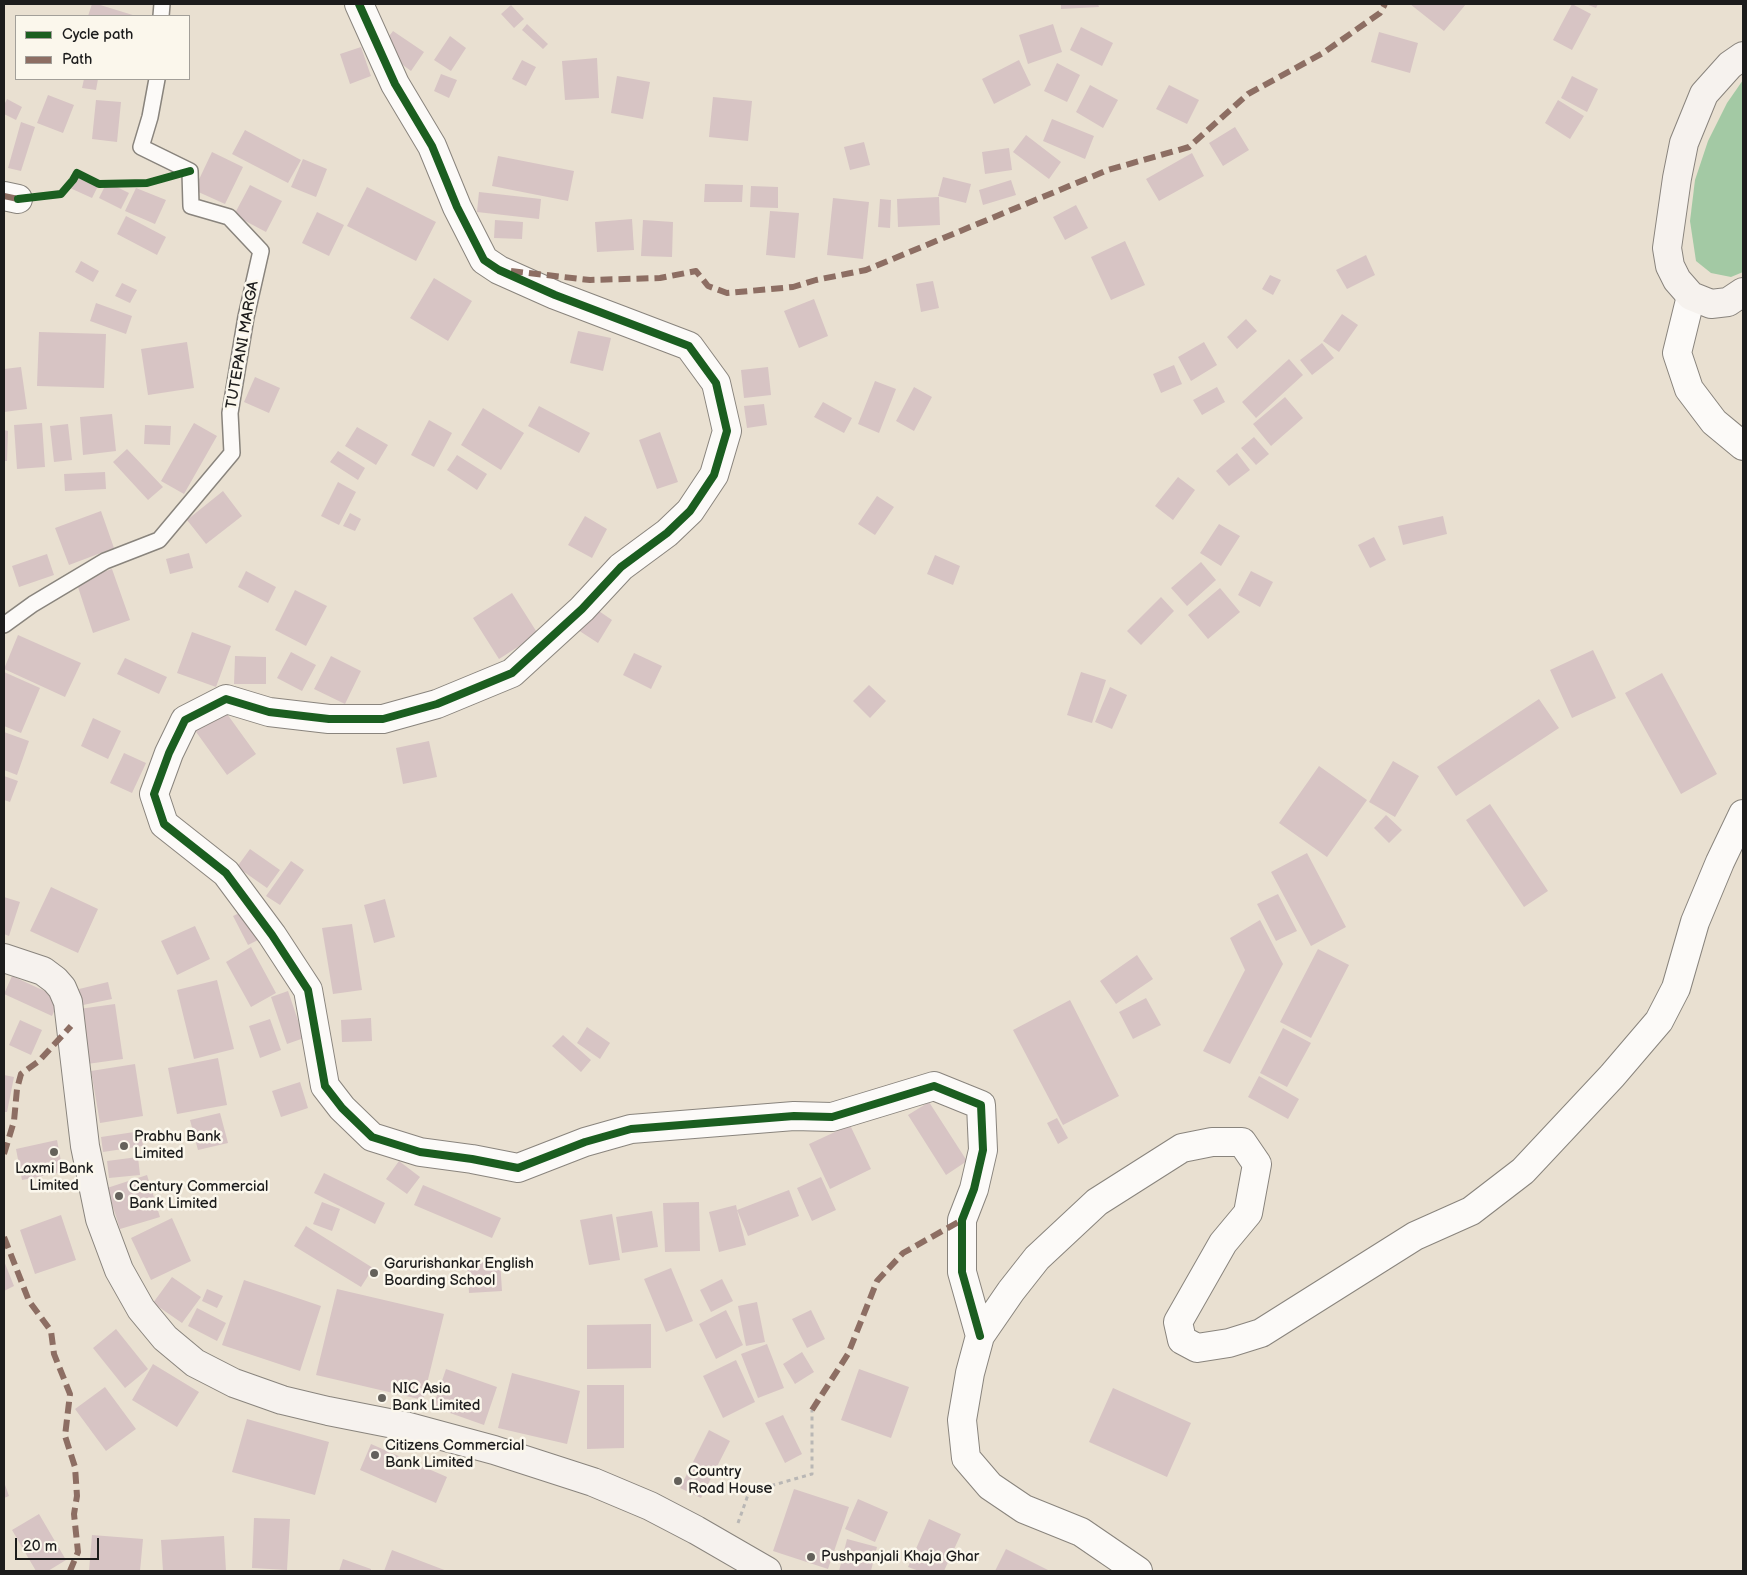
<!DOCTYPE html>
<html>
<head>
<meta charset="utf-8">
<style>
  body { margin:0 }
  #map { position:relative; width:1747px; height:1575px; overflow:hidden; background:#e9e0d1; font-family:"Balsamiq Sans",sans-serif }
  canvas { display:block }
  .frame { position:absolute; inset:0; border:5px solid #1c1c1c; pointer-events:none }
  .legend { position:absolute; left:15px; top:15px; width:175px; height:65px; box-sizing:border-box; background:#fbf7ec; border:1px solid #a29f99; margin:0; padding:6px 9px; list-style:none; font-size:15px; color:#1c1c1c }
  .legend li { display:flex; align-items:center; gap:10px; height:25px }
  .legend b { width:25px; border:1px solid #a29f99 }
  .scale { position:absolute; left:15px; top:1538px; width:84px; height:22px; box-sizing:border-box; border:2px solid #1c1c1c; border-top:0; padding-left:6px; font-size:15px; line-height:18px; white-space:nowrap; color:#1c1c1c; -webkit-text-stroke:4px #fbf7ec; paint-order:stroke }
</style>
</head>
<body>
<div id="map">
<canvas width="1747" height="1575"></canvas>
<div class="frame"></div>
<ul class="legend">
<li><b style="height:6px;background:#1b5e20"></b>Cycle path</li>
<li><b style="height:6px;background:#8d6e63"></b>Path</li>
</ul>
<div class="scale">20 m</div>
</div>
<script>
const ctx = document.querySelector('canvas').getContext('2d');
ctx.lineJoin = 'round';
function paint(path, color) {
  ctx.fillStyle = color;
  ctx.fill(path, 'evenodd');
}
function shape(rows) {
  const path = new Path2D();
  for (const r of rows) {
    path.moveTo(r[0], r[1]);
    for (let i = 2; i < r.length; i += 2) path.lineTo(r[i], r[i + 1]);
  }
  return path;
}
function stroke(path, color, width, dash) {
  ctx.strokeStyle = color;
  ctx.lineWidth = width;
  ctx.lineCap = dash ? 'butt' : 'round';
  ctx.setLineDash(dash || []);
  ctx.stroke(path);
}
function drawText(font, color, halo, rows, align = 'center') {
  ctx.font = font + ' "Balsamiq Sans",sans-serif';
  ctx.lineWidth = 5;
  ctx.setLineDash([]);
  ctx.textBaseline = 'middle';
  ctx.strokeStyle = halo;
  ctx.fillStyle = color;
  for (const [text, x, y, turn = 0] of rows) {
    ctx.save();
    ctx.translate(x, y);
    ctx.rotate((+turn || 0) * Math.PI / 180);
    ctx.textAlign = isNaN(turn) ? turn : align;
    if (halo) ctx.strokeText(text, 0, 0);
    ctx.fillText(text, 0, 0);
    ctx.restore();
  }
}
const forest = shape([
  [1743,80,1743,272,1731,277,1711,273,1696,261,1690,221,1695,180,1708,141,1727,103]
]);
const building = shape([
  [92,4,97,4,136,16,88,16],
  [1061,4,1098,4,1099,7,1061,9],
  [1410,4,1466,4,1444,31],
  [1572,4,1591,14,1572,50,1553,40],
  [1586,4,1598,4,1596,8],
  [511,5,524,19,514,28,501,14],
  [527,24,548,44,543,49,522,30],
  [1053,24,1062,52,1028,64,1019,35],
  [1081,27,1113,43,1102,66,1070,50],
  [393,31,424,52,411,71,380,48],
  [1379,32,1418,43,1410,73,1371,62],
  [450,36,466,48,451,71,434,60],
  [361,47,371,76,350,84,340,54],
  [597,58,599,98,565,100,562,61],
  [522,60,536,67,526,86,512,79],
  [1019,60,1031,85,994,104,982,79],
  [1057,63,1080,75,1067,102,1044,91],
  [441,74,457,80,449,98,434,91],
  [617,76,650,82,643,119,611,113],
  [1572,76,1598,89,1587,112,1561,98],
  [84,79,98,79,96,90,82,88],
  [1090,85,1118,100,1103,128,1076,112],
  [1169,85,1199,100,1187,124,1156,109],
  [48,95,74,105,63,133,37,123],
  [713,97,752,101,748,141,709,137],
  [7,99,22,107,16,120,4,114,4,105],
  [96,100,121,102,117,142,92,139],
  [1558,100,1584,116,1570,139,1545,123],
  [1052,119,1094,136,1085,159,1043,141],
  [21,122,35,127,21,171,8,168],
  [1235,127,1249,150,1223,166,1209,143],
  [245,130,301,160,288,183,232,154],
  [1026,135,1061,162,1049,179,1013,152],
  [864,142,870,165,850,170,844,147],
  [1009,148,1012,170,985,174,982,152],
  [212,152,243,167,225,204,194,190],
  [1192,153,1204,176,1159,201,1146,179],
  [498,156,574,171,568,201,492,186],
  [303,159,327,169,316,197,291,187],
  [77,173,99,184,92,198,70,188],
  [943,177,971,184,966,203,938,196],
  [1011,180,1016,195,983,205,979,190],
  [107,182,129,193,121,209,99,198],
  [705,184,743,185,742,202,704,202],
  [250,185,282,201,266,232,234,215],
  [751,186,778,187,778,208,750,207],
  [367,187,436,222,416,261,347,226],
  [136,188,166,200,155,224,125,211],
  [479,192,541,199,539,219,477,212],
  [939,197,940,225,898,227,897,199],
  [833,198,869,202,863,259,827,255],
  [880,199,891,200,890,228,878,227],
  [1076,205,1088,228,1065,240,1053,217],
  [770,211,799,213,795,258,766,255],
  [317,212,344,225,329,256,302,243],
  [126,216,166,237,157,255,117,234],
  [632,219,634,250,597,252,595,222],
  [495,220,523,222,522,239,494,238],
  [643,220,673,222,672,257,641,256],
  [1125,241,1145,285,1111,300,1091,257],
  [1366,255,1375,275,1347,289,1336,270],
  [81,261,99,271,93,282,75,272],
  [1270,275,1281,280,1273,295,1262,289],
  [434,278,472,301,448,341,410,318],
  [933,281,939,308,921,312,916,284],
  [122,283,137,290,130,303,115,296],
  [814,299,828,336,799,348,784,311],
  [96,303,132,316,126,334,90,321],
  [1342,314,1358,325,1339,352,1323,341],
  [1246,319,1257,331,1237,349,1227,337],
  [578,331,611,338,603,371,570,363],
  [39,332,106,334,104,388,37,386],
  [187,342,194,388,148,395,141,349],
  [1204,342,1217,365,1191,381,1178,357],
  [1322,343,1334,358,1312,375,1300,360],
  [1289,359,1303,375,1256,418,1242,402],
  [1174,365,1182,384,1161,393,1153,374],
  [21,367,27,409,4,412,4,369],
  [768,367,771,395,744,398,741,370],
  [255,377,280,388,269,413,244,402],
  [875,381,896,389,879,433,858,424],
  [914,387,932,397,914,431,896,421],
  [1217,387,1225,402,1202,415,1193,400],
  [1285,397,1303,418,1271,446,1253,424],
  [823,402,852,418,844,433,814,417],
  [764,404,767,425,747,428,744,406],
  [539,406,590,433,579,453,528,426],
  [483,408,524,433,501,470,461,445],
  [112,414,116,451,83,455,80,417],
  [429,420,452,433,434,467,411,455],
  [42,423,45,467,17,469,14,425],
  [194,423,217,436,184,494,161,481],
  [68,424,72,460,54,462,50,426],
  [145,425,171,426,170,445,144,444],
  [357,427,388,445,376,465,345,446],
  [4,430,8,431,7,461,4,461],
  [660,432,678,482,657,489,639,440],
  [1254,437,1269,454,1256,465,1241,448],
  [127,449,163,487,148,500,113,462],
  [338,451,365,468,358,480,330,462],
  [1237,453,1250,470,1229,486,1216,471],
  [457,455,487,474,477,490,447,470],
  [105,472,106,489,65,491,64,474],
  [1178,477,1195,490,1173,520,1155,506],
  [338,482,356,492,339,525,321,516],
  [223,491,242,516,206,544,187,520],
  [877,496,894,507,875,535,858,524],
  [101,511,114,548,69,565,55,528],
  [350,513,361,519,355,531,343,526],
  [585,516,607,529,592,558,568,545],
  [1443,516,1447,534,1403,545,1398,526],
  [1219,524,1240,536,1221,566,1200,553],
  [1374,537,1386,560,1370,568,1358,545],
  [189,553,193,568,170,574,166,559],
  [47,554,54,575,19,587,12,566],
  [935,555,960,566,953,585,927,574],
  [1201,562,1216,580,1187,606,1171,588],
  [112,569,130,620,93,633,76,581],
  [246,571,276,587,268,603,238,587],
  [1251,571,1273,582,1260,607,1238,595],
  [1220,588,1240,612,1208,639,1188,615],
  [295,590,327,606,306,646,275,630],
  [512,593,538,634,499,659,473,618],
  [1161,597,1174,611,1141,645,1127,631],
  [593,607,612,620,598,643,578,630],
  [192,632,231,646,216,687,177,673],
  [18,635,81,663,65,697,4,669],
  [1593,650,1616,698,1572,718,1550,670],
  [291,652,316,665,302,691,277,678],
  [634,653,662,666,651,689,623,675],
  [235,656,266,657,266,684,234,684],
  [331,656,361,671,345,704,314,689],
  [125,658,167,677,159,694,117,674],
  [4,672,40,688,21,733,4,726],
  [1081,672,1106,680,1092,723,1067,715],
  [1662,673,1717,774,1681,794,1625,693],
  [869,685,886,701,870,718,853,701],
  [1110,687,1127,695,1112,729,1095,722],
  [1539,699,1559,728,1456,796,1437,767],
  [222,707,256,754,227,775,194,729],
  [93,718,121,731,108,759,81,746],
  [4,732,29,741,17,775,4,770],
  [429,741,437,777,403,784,396,748],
  [124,753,146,763,132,793,110,783],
  [1393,761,1419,776,1395,817,1369,802],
  [1319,766,1367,800,1327,857,1279,823],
  [4,776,18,781,10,802,4,800],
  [1490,804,1548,891,1524,907,1466,820],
  [1386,815,1402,830,1389,843,1374,828],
  [250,849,280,870,267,888,237,867],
  [1307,853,1346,927,1311,946,1271,872],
  [291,861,304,870,280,905,266,896],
  [51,887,98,909,78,953,30,931],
  [1278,894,1297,931,1276,941,1257,904],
  [4,897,20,902,9,936,4,934],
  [385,899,395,937,374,943,364,905],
  [250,908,264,937,248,945,233,916],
  [1260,920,1283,964,1230,1064,1203,1051,1245,970,1230,938],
  [352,924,362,990,333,994,322,928],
  [195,926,210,959,177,975,161,941],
  [251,947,276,993,251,1007,226,962],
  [1318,949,1349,965,1311,1038,1280,1022],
  [1137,955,1153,979,1116,1004,1100,981],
  [12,976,60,998,52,1016,4,994],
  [217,980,234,1049,194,1059,177,990],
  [108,982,112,999,83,1005,79,989],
  [288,991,304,1038,287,1044,271,997],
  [1146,998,1161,1025,1133,1039,1119,1012],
  [1070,1000,1119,1096,1063,1125,1013,1030],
  [115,1004,123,1059,87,1064,79,1009],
  [371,1018,372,1041,342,1042,341,1020],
  [270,1019,281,1050,260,1058,249,1026],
  [20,1020,42,1030,31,1055,9,1045],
  [587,1027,610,1043,600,1059,577,1043],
  [1283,1028,1311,1043,1287,1087,1260,1073],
  [563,1035,591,1060,581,1072,552,1046],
  [218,1058,227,1105,177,1114,168,1068],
  [135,1064,143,1116,100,1123,91,1071],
  [4,1075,14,1077,7,1112,4,1112],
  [1259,1076,1299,1099,1288,1119,1248,1097],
  [300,1082,308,1108,281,1117,272,1091],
  [929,1102,967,1161,946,1175,908,1115],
  [220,1113,228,1143,198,1150,190,1120],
  [1057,1118,1068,1138,1058,1144,1047,1123],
  [850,1125,871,1169,830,1189,809,1144],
  [141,1131,143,1146,103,1152,101,1137],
  [57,1140,63,1172,22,1180,16,1149],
  [138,1157,140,1175,109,1178,107,1161],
  [399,1161,420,1177,407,1194,386,1179],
  [324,1173,385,1203,375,1224,314,1193],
  [147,1175,160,1217,120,1229,107,1188],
  [821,1177,836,1210,812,1221,797,1188],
  [423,1185,501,1218,492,1238,414,1205],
  [789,1190,799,1216,748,1236,737,1210,746,1245,719,1252,709,1212,736,1205,737,1210],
  [322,1202,340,1209,332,1231,313,1224],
  [699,1202,700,1251,665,1252,663,1203],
  [652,1211,658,1247,622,1253,616,1217],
  [612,1214,620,1260,589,1265,580,1220],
  [61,1215,76,1260,35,1274,20,1230],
  [172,1218,191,1261,151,1280,131,1238],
  [306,1226,373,1268,361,1287,294,1246],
  [500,1260,502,1291,469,1293,467,1262],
  [4,1261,14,1286,4,1291],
  [671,1268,693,1321,666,1332,644,1279],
  [172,1277,201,1297,182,1323,153,1303],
  [722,1279,733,1301,711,1312,700,1290],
  [244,1280,321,1306,300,1371,222,1345],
  [207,1289,223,1296,217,1308,202,1301],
  [337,1289,444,1314,423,1400,316,1375],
  [757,1302,765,1342,746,1346,738,1306],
  [197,1308,226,1323,217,1341,188,1326],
  [726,1310,743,1345,716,1359,699,1324],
  [811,1310,825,1339,807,1348,792,1319],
  [651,1324,651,1368,587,1369,587,1325],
  [116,1329,148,1369,125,1388,93,1348],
  [767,1344,784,1388,758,1398,741,1354],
  [802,1352,814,1372,795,1384,783,1364],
  [736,1360,755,1402,723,1418,703,1376],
  [153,1364,199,1392,177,1427,132,1400],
  [446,1369,497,1387,484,1425,433,1407],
  [859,1369,909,1387,891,1438,841,1420],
  [512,1373,580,1391,567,1444,498,1428],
  [587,1385,624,1385,624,1448,587,1449],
  [105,1387,136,1429,106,1451,75,1409],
  [1113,1388,1191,1423,1167,1477,1089,1442],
  [783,1415,802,1454,785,1463,765,1423],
  [247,1419,329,1442,315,1495,232,1472],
  [709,1430,730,1441,701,1498,680,1488],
  [371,1444,447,1477,436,1503,360,1470],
  [4,1482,9,1496,4,1498],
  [794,1489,849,1507,828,1569,773,1551],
  [858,1499,888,1512,875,1542,845,1529],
  [39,1514,66,1560,48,1571,36,1571,12,1530],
  [254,1518,290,1519,287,1570,252,1568],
  [929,1519,961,1534,944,1571,919,1571,908,1567],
  [92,1535,143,1539,140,1571,89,1571],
  [224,1536,226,1571,163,1571,161,1540],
  [847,1539,877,1547,871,1571,839,1571],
  [1006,1549,1050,1571,995,1571],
  [392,1550,447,1571,384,1571],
  [343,1559,371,1569,371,1571,339,1571]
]);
const path = shape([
  [738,1523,749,1492,812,1474,812,1410]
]);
const lane = shape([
  [161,16,162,4],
  [4,625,33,604,105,561,159,540,232,453,230,413,246,317,261,251,229,217,191,206,190,171,141,147,150,117,157,79]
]);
const street = shape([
  [359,4,395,84,432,146,457,207,484,260,499,270,555,295,689,346,716,383,727,431,714,475,690,511,667,533,621,567,582,609,512,673,437,704,383,719,329,719,269,712,226,699,185,720,169,753,154,794,164,824,226,873,272,935,308,990,325,1086,342,1108,372,1137,420,1152,472,1159,518,1168,585,1142,631,1129,794,1116,832,1117,934,1086,981,1105,983,1150,974,1189,962,1220,962,1272,980,1336],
  [4,196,18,199],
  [1691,296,1677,353,1689,389,1714,422,1743,446],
  [1138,1571,1081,1532,1024,1509,990,1486,966,1458,962,1420,970,1373,980,1336,1011,1291,1037,1258,1097,1202,1182,1148,1212,1142,1242,1142,1257,1164,1248,1213,1223,1243,1178,1322,1182,1340,1197,1348,1229,1343,1261,1333,1415,1236,1471,1211,1523,1171,1612,1076,1659,1021,1676,988,1695,922,1720,862,1743,814]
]);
const secondary = shape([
  [1743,56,1730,65,1704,94,1684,143,1677,178,1667,248,1670,266,1677,280,1691,296,1711,304,1728,302,1743,292],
  [4,958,43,971,55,980,62,988,68,1002,85,1146,100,1219,119,1270,141,1309,165,1338,195,1363,234,1383,282,1400,328,1411,409,1427,494,1450,593,1482,650,1506,696,1530,767,1571]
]);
const quiet = shape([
  [4,196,18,199],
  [511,271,590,280,660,278,696,271,708,286,727,293,793,287,816,280,866,270,1108,170,1189,147,1248,94,1323,53,1380,13,1385,4],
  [4,1154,14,1121,17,1089,21,1074,39,1061,71,1026],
  [4,1237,29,1301,51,1331,54,1354,70,1394,65,1436,75,1467,77,1496,74,1514,78,1552,70,1571],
  [812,1410,848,1354,877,1281,903,1253,962,1220]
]);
const cycleway = shape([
  [359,4,395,84,432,146,457,207,484,260,499,270,555,295,689,346,716,383,727,431,714,475,690,511,667,533,621,567,582,609,512,673,437,704,383,719,329,719,269,712,226,699,185,720,169,753,154,794,164,824,226,873,272,935,308,990,325,1086,342,1108,372,1137,420,1152,472,1159,518,1168,585,1142,631,1129,794,1116,832,1117,934,1086,981,1105,983,1150,974,1189,962,1220,962,1272,980,1336],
  [18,199,61,194,73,180,77,173,99,184,147,183,190,171]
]);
const markers = [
  [124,1146,5,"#64615b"],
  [54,1152,5,"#64615b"],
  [119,1196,5,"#64615b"],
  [374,1273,5,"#64615b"],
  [382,1398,5,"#64615b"],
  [375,1455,5,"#64615b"],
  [678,1481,5,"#64615b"],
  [811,1557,5,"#64615b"]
];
const streetNames = [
  ["TUTEPANI MARGA",243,345,-80]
];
const poiNames = [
  ["Prabhu Bank",134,1137],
  ["Limited",134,1154],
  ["Laxmi Bank",54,1169,"center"],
  ["Limited",54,1186,"center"],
  ["Century Commercial",129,1187],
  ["Bank Limited",129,1204],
  ["Garurishankar English",384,1264],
  ["Boarding School",384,1281],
  ["NIC Asia",392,1389],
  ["Bank Limited",392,1406],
  ["Citizens Commercial",385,1446],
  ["Bank Limited",385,1463],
  ["Country",688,1472],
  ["Road House",688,1489],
  ["Pushpanjali Khaja Ghar",821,1557]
];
paint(forest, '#a3c9a4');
paint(building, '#d7c4c4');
stroke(lane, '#89847d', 18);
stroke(street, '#89847d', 30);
stroke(secondary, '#89847d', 30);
stroke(path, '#b9b7b5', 3, [4, 4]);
stroke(lane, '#fcfaf8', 15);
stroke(street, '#fcfaf8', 28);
stroke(secondary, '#f6f2ee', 28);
stroke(quiet, '#8d6e63', 6, [12, 6]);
stroke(cycleway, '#1b5e20', 8);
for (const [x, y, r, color] of markers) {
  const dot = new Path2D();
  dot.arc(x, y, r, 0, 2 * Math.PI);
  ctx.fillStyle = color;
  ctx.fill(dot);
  stroke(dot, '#fbf7ec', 2);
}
drawText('15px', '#1c1c1c', '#fbf7ec', streetNames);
drawText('15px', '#1c1c1c', '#fbf7ec', poiNames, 'left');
</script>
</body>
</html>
